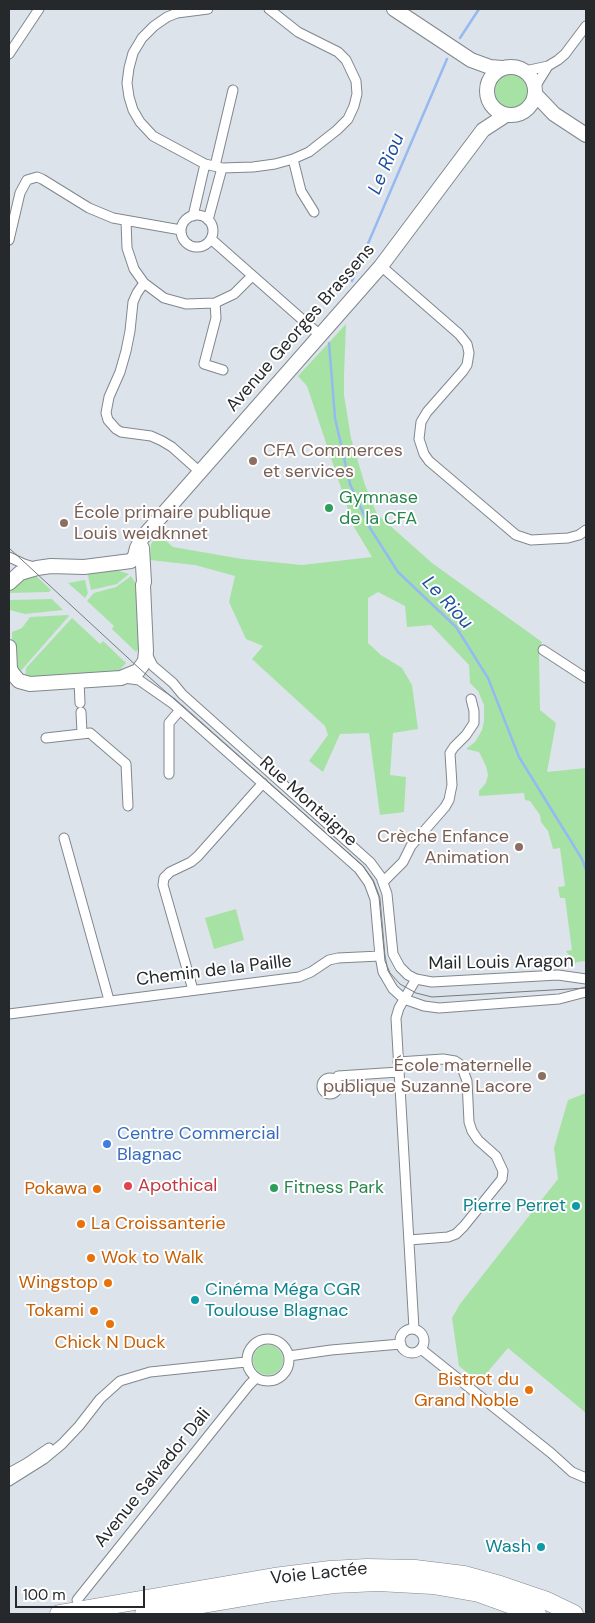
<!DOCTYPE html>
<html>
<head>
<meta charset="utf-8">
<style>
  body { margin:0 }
  #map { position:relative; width:595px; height:1623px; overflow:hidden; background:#dce3ea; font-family:"DM Sans",sans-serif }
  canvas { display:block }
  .frame { position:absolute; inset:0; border:10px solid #26292c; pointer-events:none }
  .scale { position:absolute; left:15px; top:1586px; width:130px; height:22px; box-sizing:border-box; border:2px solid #26292c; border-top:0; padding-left:6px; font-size:15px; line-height:18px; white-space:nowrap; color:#26292c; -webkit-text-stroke:4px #fff; paint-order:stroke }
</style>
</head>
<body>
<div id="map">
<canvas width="595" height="1623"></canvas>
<div class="frame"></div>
<div class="scale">100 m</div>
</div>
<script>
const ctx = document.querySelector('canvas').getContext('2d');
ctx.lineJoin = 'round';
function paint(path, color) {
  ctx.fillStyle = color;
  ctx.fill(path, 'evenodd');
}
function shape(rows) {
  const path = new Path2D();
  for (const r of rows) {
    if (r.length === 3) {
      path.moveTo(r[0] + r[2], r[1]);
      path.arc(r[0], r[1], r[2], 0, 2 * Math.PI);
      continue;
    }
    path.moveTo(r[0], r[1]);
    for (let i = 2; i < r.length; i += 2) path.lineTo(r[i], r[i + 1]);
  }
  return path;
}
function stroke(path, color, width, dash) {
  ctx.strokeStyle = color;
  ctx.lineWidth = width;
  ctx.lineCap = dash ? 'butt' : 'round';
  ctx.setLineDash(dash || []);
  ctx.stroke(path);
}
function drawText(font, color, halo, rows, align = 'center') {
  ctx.font = font + ' "DM Sans",sans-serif';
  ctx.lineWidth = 4;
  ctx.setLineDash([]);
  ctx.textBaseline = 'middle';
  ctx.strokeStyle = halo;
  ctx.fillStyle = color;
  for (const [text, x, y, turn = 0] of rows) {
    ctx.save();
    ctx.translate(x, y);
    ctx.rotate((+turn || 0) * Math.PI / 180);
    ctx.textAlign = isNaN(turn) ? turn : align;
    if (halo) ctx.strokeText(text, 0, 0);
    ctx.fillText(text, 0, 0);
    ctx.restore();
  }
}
const green = shape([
  [511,91,18],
  [346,324,344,374,344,395,351,438,365,485,377,514,432,563,542,642,539,654,540,710,556,723,547,772,586,768,586,961,577,962,575,964,566,951,572,950,565,898,560,898,558,887,565,886,560,848,553,849,548,831,541,822,540,815,530,801,525,800,524,793,479,796,479,791,486,783,488,775,486,766,479,752,466,749,475,742,482,730,484,721,484,705,478,691,470,683,469,665,431,625,407,627,405,606,378,592,368,598,368,643,381,655,402,668,412,685,418,729,393,733,390,775,406,777,404,812,380,815,369,733,340,734,323,772,309,761,328,735,325,726,252,659,263,646,246,639,229,602,235,576,195,565,150,560,151,544,158,534,173,547,242,559,302,565,372,557,354,527,307,386,298,376],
  [113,569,129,574,117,584,91,590,87,571],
  [34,574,51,590,49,592,9,593,16,581],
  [131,576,138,587,142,645,136,652,112,629,114,626,87,601,94,593,116,587],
  [85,580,88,593,85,598,68,583],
  [52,599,63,610,25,614,10,610,10,600],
  [68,615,69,616,18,674,13,663,12,632,22,628,30,617],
  [72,618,100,644,103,641,126,663,115,675,25,678,26,668],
  [236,909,244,940,214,949,205,918],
  [586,1093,586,1413,508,1348,479,1382,459,1366,452,1318,460,1304,558,1179,554,1148,568,1100],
  [268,1360,15]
]);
const stream = shape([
  [460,38,479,9],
  [352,281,447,59],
  [329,343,335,418,350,484,370,528,398,572,456,627,488,678,519,757,582,859,586,870]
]);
const street = shape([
  [208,9,177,13,167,17,154,26,142,38,133,53,129,68,127,83,129,97,133,110,140,122,153,136,205,164,222,168,253,167,275,164,293,159,309,152,337,130,348,119,354,106,357,94,356,81,346,60,338,52,298,32,269,9],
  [9,54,39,9],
  [525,71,548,66,558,60,565,54,586,26],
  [535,87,548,66],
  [293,159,301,191,314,212],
  [215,166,233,90],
  [197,231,16],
  [193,216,205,164],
  [208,220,222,168],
  [126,221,127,248,134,269,144,283,164,298,186,304,215,303,234,294,252,276],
  [211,239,321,336],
  [9,240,20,193,27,180,37,177,42,179,89,208,113,218,181,230],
  [381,266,459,334,467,344,469,353,467,365,463,371,427,412,421,422,419,439,424,454,429,461,516,535,531,540,568,538,579,535,586,530],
  [144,283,137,293,133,302,130,331,126,351,120,372,109,397,106,413,108,420,116,429,121,432,151,436,162,441,172,447,200,472],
  [215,303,216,318,204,364,223,370],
  [9,557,24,564,34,567],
  [543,650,586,678],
  [147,654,153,666,173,683,182,694,370,862,381,877,387,894,393,954,400,967,408,975,416,979,432,982,558,975,586,979],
  [124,678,139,680,172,703,359,869,369,883,375,899,380,956,383,972,393,989,404,999,424,1006,439,1008,559,999,586,992],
  [79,681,80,703],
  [81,712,82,733],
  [46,738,90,733,126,764,128,806],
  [169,774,169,723,180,710],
  [64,838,109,1000],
  [383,882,403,862,411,846,445,807,449,800,452,785,450,753,454,747,466,735,474,723,474,711,471,699],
  [193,990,163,885,164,878,170,872,191,862,198,856,263,783],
  [9,1014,299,977,311,972,329,960,338,958,380,956],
  [398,1062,443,1059,455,1061,461,1065,467,1081,469,1122,472,1131,478,1140,496,1156,503,1171,502,1179,464,1226,456,1234,448,1237,409,1240],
  [330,1086,8],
  [335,1080,338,1076,399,1072],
  [414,1329,396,1018,399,1008,416,979],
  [412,1341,12],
  [268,1360,21],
  [421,1349,551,1453,572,1472,586,1478],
  [289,1356,331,1350,401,1344],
  [9,1473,27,1463,49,1448],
  [9,1481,44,1459,62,1444,79,1426,100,1399,120,1381,150,1372,246,1362],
  [77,1600,249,1385,256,1378]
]);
const secondary = shape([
  [394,9,471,60,490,67,502,68],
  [511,91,24],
  [535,94,554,114,586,135],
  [9,583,20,573,37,568,51,566,84,567,131,561,135,556,137,548,142,538,381,266,483,130,506,115],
  [9,647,10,669,13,674,19,681,30,684,121,678,138,671,145,661,146,651,143,585,144,582,142,548,139,544]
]);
const highway = shape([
  [59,1614,274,1577,330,1570,367,1568,415,1569,464,1575,500,1585,547,1601,574,1614],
  [144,1614,274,1592,334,1584,378,1582,433,1585,479,1593,537,1614]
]);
const tram = shape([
  [9,548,140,669,363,866,373,881,379,897,385,961,390,973,400,984,416,993,432,997,586,988]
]);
const markers = [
  [253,461,5,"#8d6e63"],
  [329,508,5,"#2e9e5b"],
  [64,523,5,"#8d6e63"],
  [519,847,5,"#8d6e63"],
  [542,1076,5,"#8d6e63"],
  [107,1144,5,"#3f7fe0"],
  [128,1186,5,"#e0444e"],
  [274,1188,5,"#2e9e5b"],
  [97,1189,5,"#e8710a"],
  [576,1206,5,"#0f9aa8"],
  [81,1224,5,"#e8710a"],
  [91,1258,5,"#e8710a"],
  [108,1283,5,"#e8710a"],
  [195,1300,5,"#0f9aa8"],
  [94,1311,5,"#e8710a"],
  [110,1324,5,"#e8710a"],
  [529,1390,5,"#e8710a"],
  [541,1547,5,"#0f9aa8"]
];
const streetNames = [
  ["Avenue Georges Brassens",301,328,-49],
  ["Rue Montaigne",308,802,42],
  ["Mail Louis Aragon",501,963,-1],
  ["Chemin de la Paille",214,971,-7],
  ["Avenue Salvador Dali",153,1478,-51],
  ["Voie Lactée",319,1574,-6]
];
const educationNames = [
  ["CFA Commerces",263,451],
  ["et services",263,472],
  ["École primaire publique",74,513],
  ["Louis weidknnet",74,534],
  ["Crèche Enfance",509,837,"right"],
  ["Animation",509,858,"right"],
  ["École maternelle",532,1066,"right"],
  ["publique Suzanne Lacore",532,1087,"right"]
];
const leisureNames = [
  ["Gymnase",339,498],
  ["de la CFA",339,519],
  ["Fitness Park",284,1188]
];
const shopNames = [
  ["Centre Commercial",117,1134],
  ["Blagnac",117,1155]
];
const healthNames = [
  ["Apothical",138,1186]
];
const foodNames = [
  ["Pokawa",87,1189],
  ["La Croissanterie",91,1224,"left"],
  ["Wok to Walk",101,1258,"left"],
  ["Wingstop",98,1283],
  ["Tokami",84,1311],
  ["Chick N Duck",110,1343,"center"],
  ["Bistrot du",519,1380],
  ["Grand Noble",519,1401]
];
const cultureNames = [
  ["Pierre Perret",566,1206],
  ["Cinéma Méga CGR",205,1290,"left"],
  ["Toulouse Blagnac",205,1311,"left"],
  ["Wash",531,1547]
];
const waterNames = [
  ["Le Riou",387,164,-67],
  ["Le Riou",447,603,47]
];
paint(green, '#a7e2a5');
stroke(stream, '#96b9f1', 2.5);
stroke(street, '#80878d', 11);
stroke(secondary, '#80878d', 16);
stroke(highway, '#80878d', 19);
stroke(street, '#fff', 9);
stroke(secondary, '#fff', 14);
stroke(highway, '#fff', 18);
stroke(tram, '#767b80', 1);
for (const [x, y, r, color] of markers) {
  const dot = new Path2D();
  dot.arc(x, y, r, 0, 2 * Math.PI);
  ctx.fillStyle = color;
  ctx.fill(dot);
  stroke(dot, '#fff', 2);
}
drawText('18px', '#26292c', '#fff', streetNames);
drawText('18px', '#785e54', '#fff', educationNames, 'left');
drawText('18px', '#27864d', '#fff', leisureNames, 'left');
drawText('18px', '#366cbe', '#fff', shopNames, 'left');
drawText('18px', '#be3a42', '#fff', healthNames, 'left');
drawText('18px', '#c56008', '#fff', foodNames, 'right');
drawText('18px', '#0d838f', '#fff', cultureNames, 'right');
drawText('italic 19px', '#1d50a0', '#fff', waterNames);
</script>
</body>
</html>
